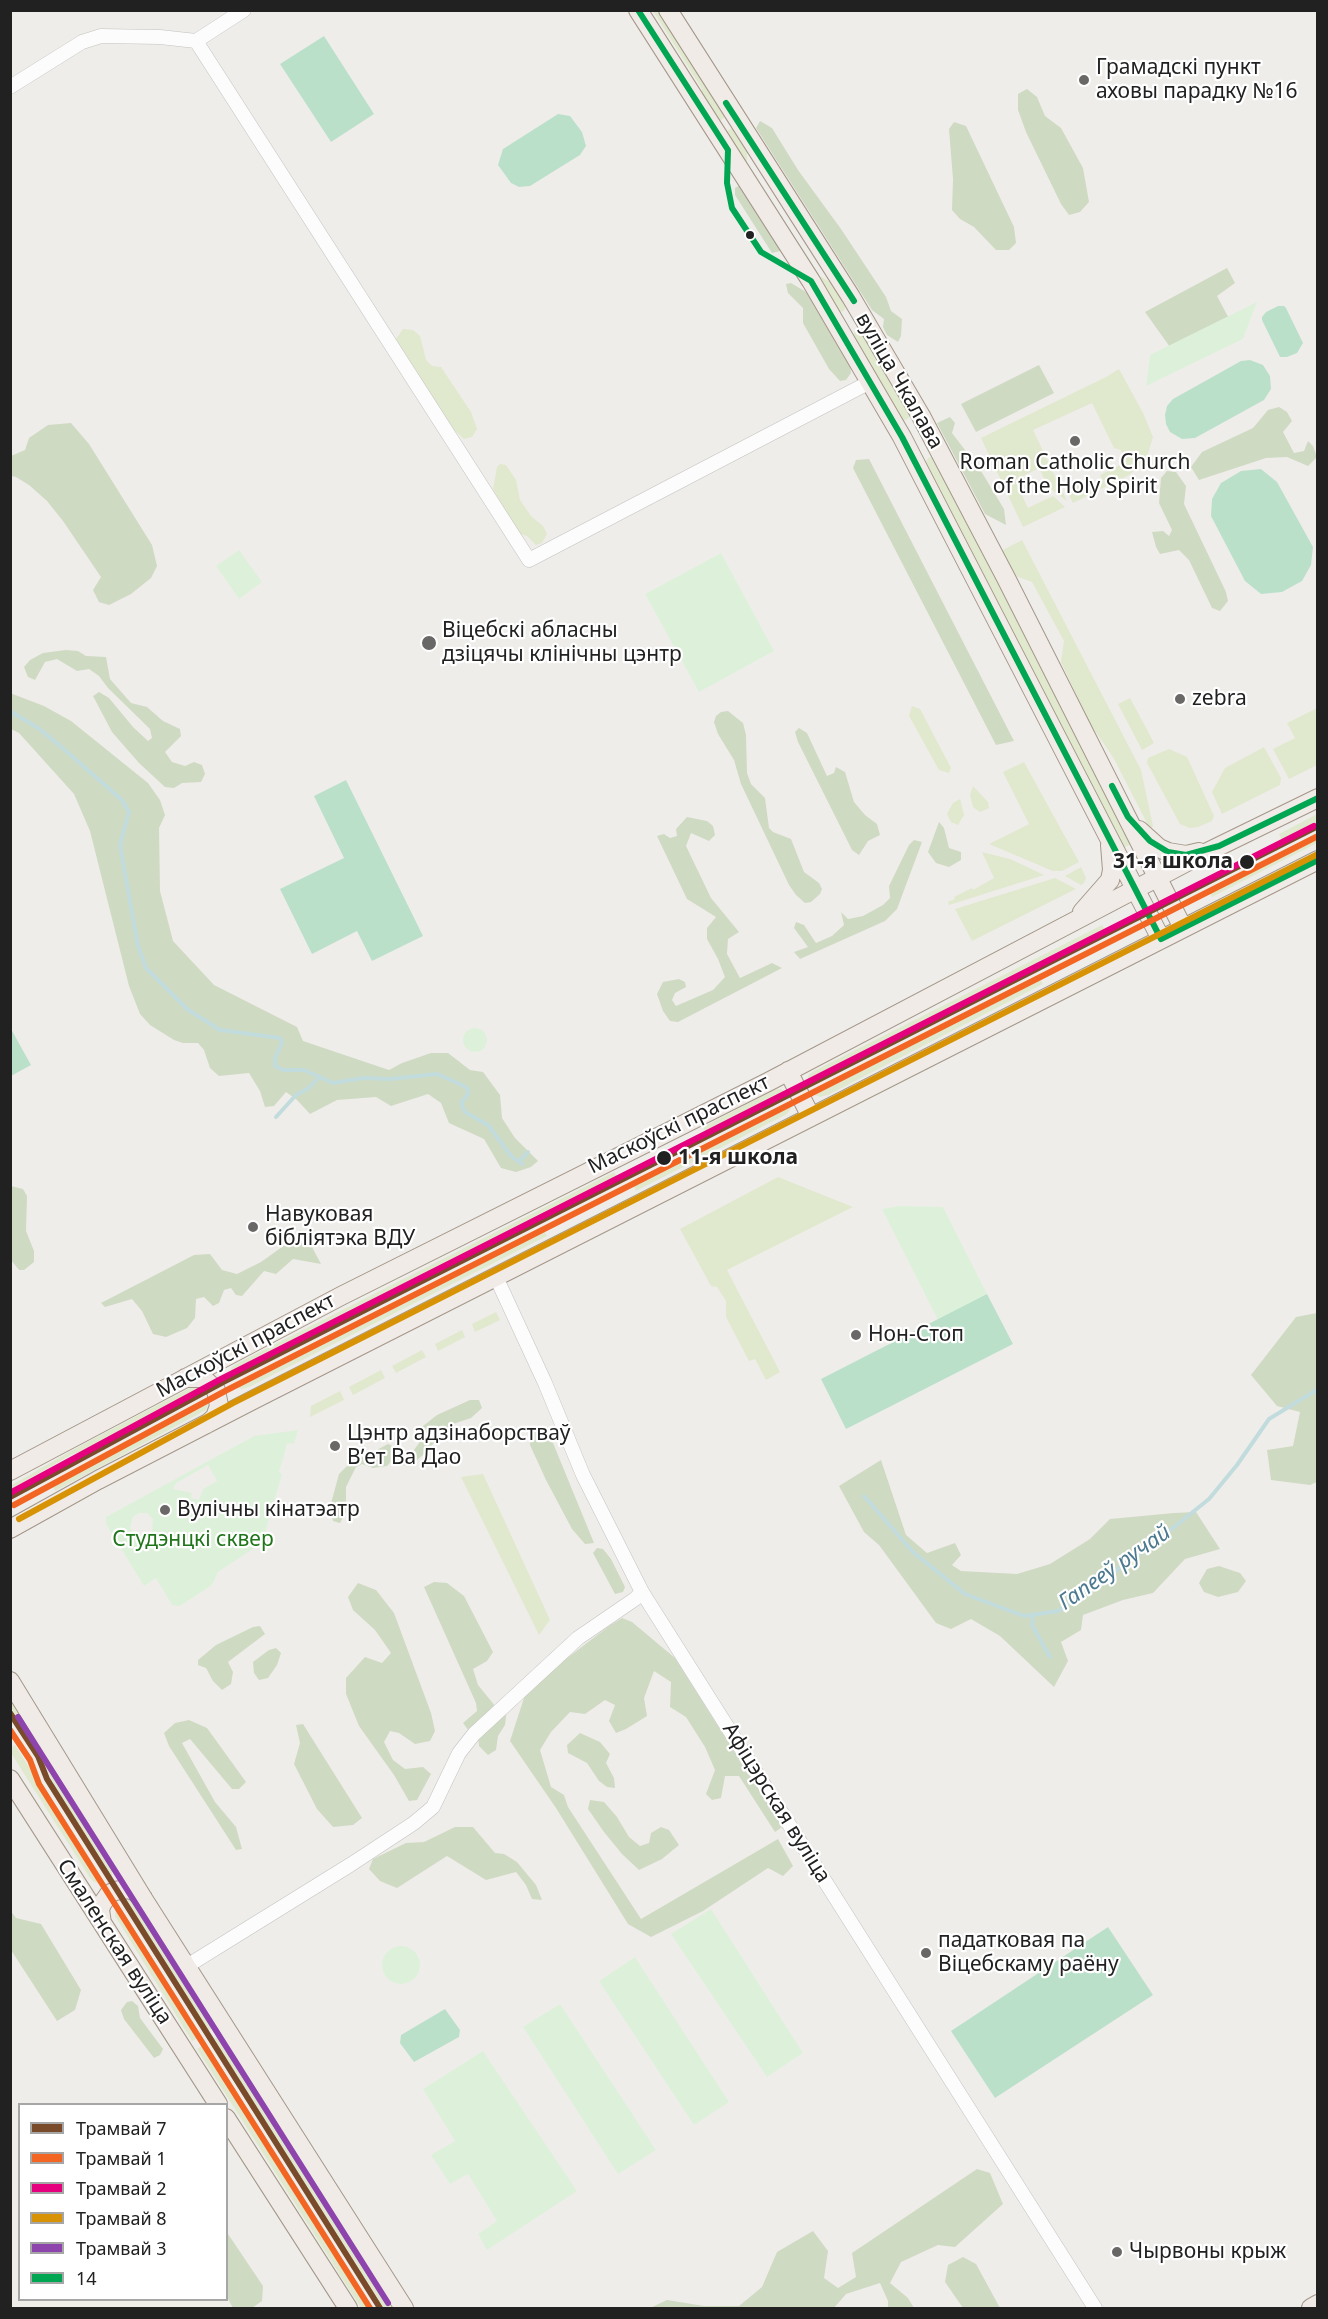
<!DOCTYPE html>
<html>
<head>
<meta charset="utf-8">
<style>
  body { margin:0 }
  #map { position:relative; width:1328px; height:2319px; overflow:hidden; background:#efedea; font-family:"Noto Sans",sans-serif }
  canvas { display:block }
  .frame { position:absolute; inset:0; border:12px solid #212121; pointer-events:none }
  .legend { position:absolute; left:18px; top:2103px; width:210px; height:198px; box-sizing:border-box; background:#fff; border:2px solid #a6a6a6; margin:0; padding:8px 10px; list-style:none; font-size:18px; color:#212121 }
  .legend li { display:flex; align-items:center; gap:12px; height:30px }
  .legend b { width:30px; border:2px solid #a6a6a6 }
</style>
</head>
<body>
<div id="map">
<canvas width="1328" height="2319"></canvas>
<div class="frame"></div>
<ul class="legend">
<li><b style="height:8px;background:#7a4b2a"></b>Трамвай 7</li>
<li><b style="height:8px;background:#f26522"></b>Трамвай 1</li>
<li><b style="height:8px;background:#e5007d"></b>Трамвай 2</li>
<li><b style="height:8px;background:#d79205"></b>Трамвай 8</li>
<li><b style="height:8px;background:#8e44ad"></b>Трамвай 3</li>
<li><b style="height:8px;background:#00a651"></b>14</li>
</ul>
</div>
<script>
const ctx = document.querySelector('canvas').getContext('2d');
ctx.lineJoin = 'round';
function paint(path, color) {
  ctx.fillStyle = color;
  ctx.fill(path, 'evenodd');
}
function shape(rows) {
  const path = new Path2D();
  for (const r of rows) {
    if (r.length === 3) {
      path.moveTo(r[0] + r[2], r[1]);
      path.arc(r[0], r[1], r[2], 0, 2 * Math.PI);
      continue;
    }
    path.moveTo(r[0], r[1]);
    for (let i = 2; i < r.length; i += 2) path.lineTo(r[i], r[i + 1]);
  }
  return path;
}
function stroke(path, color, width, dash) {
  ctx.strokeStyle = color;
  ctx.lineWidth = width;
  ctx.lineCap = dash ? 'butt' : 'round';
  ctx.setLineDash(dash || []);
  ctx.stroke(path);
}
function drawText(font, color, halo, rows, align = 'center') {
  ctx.font = font + ' "Noto Sans",sans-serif';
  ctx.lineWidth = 4.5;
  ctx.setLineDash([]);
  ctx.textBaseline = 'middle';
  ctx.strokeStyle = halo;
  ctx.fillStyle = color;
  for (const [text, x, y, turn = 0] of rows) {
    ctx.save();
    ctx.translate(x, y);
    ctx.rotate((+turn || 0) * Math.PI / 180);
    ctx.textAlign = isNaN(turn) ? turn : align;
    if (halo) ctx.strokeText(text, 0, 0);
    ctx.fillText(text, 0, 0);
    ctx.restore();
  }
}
const grass = shape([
  [653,11,657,11,725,117,717,123,702,102,702,89],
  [732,128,747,151,747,163,820,276,831,283,844,302,846,306,844,311,840,312,835,309,724,133],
  [403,329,413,330,420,336,426,360,432,366,441,367,471,412,477,429,472,437,464,439,453,429,396,339],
  [861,329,914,415,902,422,854,337,854,332],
  [1119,369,1143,413,1153,437,1146,460,1129,475,1073,503,1067,491,1089,480,1092,486,1103,481,1100,475,1124,463,1121,450,1114,448,1092,403,1033,430,1067,501,1048,487,1039,468,1015,480,1028,508,1053,496,1065,507,1023,527,981,438,1106,377],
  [934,456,1135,842,1123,848,926,468,926,462,928,458],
  [500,464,506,465,516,480,520,500,531,516,543,526,547,534,542,543,536,545,527,536,520,534,493,489,497,467],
  [1022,540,1141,770,1153,826,1150,829,1113,757,1090,724,1061,662,1064,641,1032,582,1013,575,1001,551],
  [1130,698,1154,743,1142,750,1118,704],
  [912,706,920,709,951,768,949,773,939,770,909,716],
  [1317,708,1317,765,1289,779,1273,749,1295,738,1287,723],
  [1264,747,1281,778,1280,785,1222,814,1212,792,1225,768],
  [1169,749,1187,757,1214,816,1212,821,1198,827,1190,828,1180,824,1147,763,1148,758],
  [1024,762,1079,862,1062,871,1053,871,989,844,1029,824,1003,772],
  [973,786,988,802,989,808,980,812,973,807,970,795],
  [960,799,964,815,958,825,951,822,947,814,953,803],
  [1317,814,1317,822,1282,840,1279,834],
  [1317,837,1317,843,1212,897,1209,892],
  [982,852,1010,859,1044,875,949,905,948,902,955,899,954,897,972,888,973,890,994,878],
  [1081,867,1086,878,1084,883,1081,885,1065,876],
  [1055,878,1076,889,972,941,955,909],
  [1102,925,1105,930,807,1083,808,1075,814,1071],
  [1040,979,1043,984,828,1095,820,1097,813,1094],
  [781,1089,786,1092,706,1132,703,1127,774,1090],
  [792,1102,791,1108,787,1114,636,1191,633,1184],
  [614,1172,617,1177,230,1374,231,1368,236,1364],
  [778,1177,853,1207,727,1270,780,1372,766,1380,755,1359,749,1361,726,1317,726,1301,717,1287,711,1286,680,1229],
  [544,1230,547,1236,249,1387,241,1389,235,1386],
  [496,1312,500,1320,475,1332,472,1324],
  [462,1330,465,1337,438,1351,435,1344],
  [422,1350,426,1357,396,1373,392,1366],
  [381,1370,385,1378,353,1395,349,1387],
  [194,1386,204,1387,97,1445,71,1455,11,1489,10,1486,78,1447],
  [340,1391,344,1400,310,1417,311,1406],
  [211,1398,206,1410,55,1491,52,1484],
  [483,1474,550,1620,539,1635,461,1477],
  [11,1701,113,1866,112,1877,56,1788,40,1756,11,1708],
  [15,1745,102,1884,94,1882,90,1878,11,1753,11,1748],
  [127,1900,133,1900,137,1904,214,2027,208,2031],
  [116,1905,198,2038,192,2041,115,1916],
  [219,2035,392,2308,384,2308,214,2039],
  [203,2045,368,2308,361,2308,197,2049]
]);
const forest = shape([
  [1027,89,1037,97,1045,116,1061,128,1083,168,1089,202,1080,212,1069,215,1061,204,1026,132,1018,110,1018,94],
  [760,121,772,128,798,170,841,229,886,297,891,311,902,319,901,336,898,342,887,335,883,327,884,319,872,310,756,128],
  [954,122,966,126,1014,227,1016,243,1009,250,996,250,974,227,960,219,952,210,953,179,949,129],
  [740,185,781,247,780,251,772,253,735,195,735,188],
  [1227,268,1235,283,1217,296,1233,326,1175,354,1145,312],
  [791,283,806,292,837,338,850,363,851,373,846,380,840,381,829,369,803,323,803,308,788,293,786,284],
  [1039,365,1054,393,976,432,961,404],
  [1279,407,1287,412,1292,421,1283,432,1294,453,1304,451,1308,441,1313,446,1317,457,1308,466,1287,457,1266,458,1199,480,1191,467,1202,452,1253,428,1268,410],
  [950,417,955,423,952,433,981,471,1004,509,1006,525,985,514,937,423],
  [71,423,89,444,152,545,157,566,151,578,131,594,109,605,99,602,93,590,101,577,63,521,47,501,29,485,16,477,11,476,11,456,25,450,29,438,48,425],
  [869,459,1014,741,996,745,853,468,856,460],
  [1167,471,1176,472,1186,486,1184,504,1226,592,1228,601,1220,611,1212,608,1189,560,1179,550,1160,554,1156,547,1152,532,1163,531,1169,536,1172,530,1159,503,1161,478],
  [66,650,78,651,86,656,106,657,110,679,131,703,147,707,163,721,180,729,181,736,165,752,172,762,185,766,194,762,202,765,205,774,201,782,182,783,174,788,165,787,139,763,112,732,93,696,99,692,109,698,133,727,148,741,152,738,150,729,108,688,99,676,89,669,77,671,57,659,45,662,35,680,28,677,24,667,30,660,43,653],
  [10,693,44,706,71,721,148,783,160,800,165,815,159,828,160,891,173,941,214,985,297,1027,303,1041,389,1070,402,1063,431,1053,448,1053,470,1070,483,1072,500,1095,502,1118,515,1138,538,1161,531,1167,516,1172,501,1168,484,1139,449,1123,441,1103,428,1094,391,1106,376,1097,337,1100,310,1114,297,1100,286,1092,274,1106,265,1107,260,1091,249,1073,219,1076,210,1068,204,1050,198,1043,183,1043,174,1040,150,1025,140,1014,129,986,90,831,74,794,19,733,11,729],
  [728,711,743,723,746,735,747,773,751,784,765,798,769,828,773,832,791,839,804,872,819,883,822,889,820,894,811,902,805,903,796,895,789,885,741,784,734,760,718,734,714,722,716,716,721,712],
  [799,728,807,733,827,776,834,773,836,767,845,772,854,802,865,815,877,824,880,835,868,841,859,855,852,850,798,742,795,732],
  [687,817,707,821,713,826,715,835,709,841,691,833,686,846,711,898,739,932,728,939,727,954,740,978,772,963,782,968,678,1022,670,1021,663,1011,657,994,663,982,679,979,685,982,686,987,675,993,672,1000,676,1006,713,990,725,977,718,959,707,939,707,928,716,917,687,899,657,836,664,834,670,838,677,836,676,829],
  [939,822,944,828,949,848,961,852,961,860,949,867,936,863,928,852],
  [914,840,922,842,897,909,885,921,800,959,794,952,808,947,794,928,796,922,804,925,816,943,832,936,844,925,841,912,848,919,863,916,883,905,890,898,889,886,909,845],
  [11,1186,23,1189,27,1196,26,1231,34,1251,34,1262,24,1270,19,1270,11,1260],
  [300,1230,304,1232,321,1264,293,1259,276,1274,264,1271,242,1296,236,1295,231,1288,224,1290,219,1303,213,1306,204,1297,196,1299,195,1318,187,1328,166,1337,153,1334,142,1311,132,1299,105,1307,101,1303,194,1255,210,1254,222,1270,237,1274,261,1262,289,1242,295,1234],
  [1317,1313,1317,1482,1310,1485,1271,1480,1267,1450,1293,1446,1300,1412,1277,1406,1251,1375,1296,1317],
  [470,1400,479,1400,482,1408,471,1418,450,1425,424,1454,409,1467,403,1465,419,1443,418,1430,437,1415],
  [536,1430,545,1432,553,1443,594,1543,585,1544,572,1529,546,1480,530,1445,529,1434],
  [388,1444,395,1447,397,1455,387,1466,373,1468,362,1464,356,1467,346,1487,346,1512,340,1523,333,1521,330,1507,339,1474,348,1465],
  [881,1460,906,1535,927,1553,955,1543,961,1555,952,1565,961,1571,1017,1574,1050,1564,1090,1539,1110,1519,1174,1513,1196,1512,1220,1549,1185,1559,1153,1593,1123,1600,1083,1615,1081,1630,1061,1642,1068,1661,1054,1687,1000,1636,971,1619,951,1629,936,1623,879,1545,864,1532,839,1486],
  [597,1548,603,1549,611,1559,625,1587,623,1592,615,1594,593,1553],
  [1219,1566,1240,1573,1246,1581,1238,1592,1218,1597,1204,1592,1199,1583,1207,1569],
  [434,1582,447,1583,464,1596,493,1652,487,1661,473,1669,478,1685,496,1707,469,1731,463,1723,477,1711,476,1703,424,1587],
  [358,1583,376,1590,394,1613,431,1713,435,1731,430,1741,415,1744,399,1733,390,1731,384,1742,393,1760,405,1769,423,1767,431,1774,417,1800,409,1801,394,1775,359,1726,346,1694,346,1678,365,1657,382,1663,391,1653,375,1630,353,1610,348,1597],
  [622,1618,632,1622,675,1658,750,1777,785,1825,775,1832,739,1776,725,1776,721,1798,712,1800,706,1794,715,1770,705,1747,686,1717,670,1707,671,1682,654,1671,644,1698,647,1716,626,1729,616,1733,609,1721,615,1705,605,1700,585,1714,570,1712,551,1732,540,1750,551,1787,564,1795,568,1807,641,1919,778,1839,793,1866,783,1876,768,1868,703,1911,651,1937,628,1924,556,1808,510,1741,525,1695,562,1662,609,1626],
  [260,1626,265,1634,228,1662,233,1672,231,1684,222,1690,213,1681,206,1668,198,1665,198,1660,216,1645,253,1627],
  [276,1648,281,1653,277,1665,268,1678,259,1680,254,1673,253,1662,269,1650],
  [507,1709,505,1725,498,1736,496,1750,488,1755,479,1746,478,1736],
  [189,1720,207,1728,246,1782,239,1789,232,1789,190,1739,182,1743,215,1802,236,1827,242,1849,236,1850,169,1746,164,1733,175,1723],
  [303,1724,362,1818,353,1825,333,1827,317,1809,294,1764,300,1743,296,1725],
  [580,1733,600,1742,610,1754,606,1763,614,1778,615,1788,607,1787,599,1781,587,1763,568,1753,567,1745],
  [590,1800,604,1802,617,1817,629,1837,640,1846,649,1843,651,1833,661,1827,669,1830,679,1845,662,1859,639,1870,622,1854,604,1832,588,1809],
  [455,1827,473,1827,495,1853,504,1854,517,1862,536,1885,542,1900,532,1899,526,1885,516,1872,486,1880,447,1856,397,1888,380,1881,369,1869,373,1859,406,1843,424,1842],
  [10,1910,16,1918,41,1924,81,1990,75,2010,57,2021,11,1950],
  [132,2001,138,2006,140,2018,163,2049,160,2055,154,2058,124,2019,121,2010,127,2002],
  [977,2169,990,2173,1003,2204,955,2247,938,2245,901,2262,890,2283,908,2298,914,2308,888,2308,888,2301,880,2283,846,2294,834,2308,650,2308,667,2300,704,2306,739,2306,762,2287,777,2252,813,2231,828,2251,824,2278,838,2288,856,2277,852,2253],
  [226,2231,263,2286,262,2301,252,2308,233,2308,227,2297],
  [963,2257,976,2264,1000,2308,963,2308,945,2282,948,2265]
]);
const park = shape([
  [1257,302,1243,339,1146,386,1150,355],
  [239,550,262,582,239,599,216,566],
  [721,553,774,651,699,692,645,594],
  [475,1040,12],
  [899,1206,943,1207,987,1294,938,1320,882,1209],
  [298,1430,294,1444,287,1443,285,1452,279,1472,282,1474,262,1543,218,1572,212,1585,180,1606,172,1605,156,1578,144,1586,106,1524,106,1517,254,1436],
  [208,1465,217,1481,203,1489,199,1500,191,1498,192,1493,173,1489,176,1483],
  [139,1513,147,1513,153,1519,152,1531,146,1536,135,1534,130,1528,133,1517],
  [711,1909,803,2053,767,2077,671,1934],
  [401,1965,19],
  [635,1957,729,2102,694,2125,599,1981],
  [560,2004,656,2150,618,2174,523,2027],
  [483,2051,577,2191,487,2250,478,2234,497,2221,468,2174,450,2184,431,2155,455,2141,423,2089]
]);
const pitch = shape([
  [324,36,374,114,331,142,280,64],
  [558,114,570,116,582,132,586,146,580,155,530,186,519,187,511,183,498,165,503,149],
  [1278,306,1284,306,1286,308,1303,343,1297,353,1287,357,1280,357,1262,320,1262,317,1266,312],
  [1250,360,1263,365,1270,376,1271,389,1264,400,1195,438,1182,439,1170,432,1166,424,1165,415,1167,406,1173,399,1241,361],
  [1261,469,1277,482,1313,547,1311,565,1302,581,1282,592,1261,594,1245,581,1211,516,1212,499,1221,483,1241,471],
  [346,780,423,936,372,961,357,931,312,954,280,889,344,858,314,796],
  [10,1027,31,1065,11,1076,10,1076],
  [987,1294,1013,1344,846,1429,821,1379],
  [1108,1927,1153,1995,995,2098,951,2031],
  [445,2009,460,2030,459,2037,414,2062,400,2043,401,2035]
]);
const stream = shape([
  [10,711,38,728,58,744,122,800,129,812,120,845,138,946,146,968,187,1009,220,1030,280,1038,282,1043,275,1058,275,1066,283,1070,304,1070,333,1083,363,1078,390,1079,437,1074,462,1085,468,1089,468,1094,461,1103,465,1112,488,1125,511,1156,522,1164],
  [276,1117,296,1095,309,1088,319,1077],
  [520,1161,528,1152],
  [864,1496,913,1552,965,1594,1024,1616,1058,1611,1148,1548,1209,1499,1237,1465,1269,1419,1318,1389],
  [1033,1615,1032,1625,1050,1657]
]);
const minor = shape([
  [196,41,529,560,870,382],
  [10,87,82,42,101,36,160,37,196,41,244,10],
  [496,1277,545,1383,583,1475,642,1592,1095,2308],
  [187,1966,350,1865,414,1823,433,1807,459,1753,474,1734,578,1638,635,1599,642,1592]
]);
const major = shape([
  [638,10,811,281,902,437,1161,939],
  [668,10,851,297,921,416,1006,578,1183,928],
  [1139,830,1159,848,1168,852,1186,855,1199,852],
  [1082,912,1110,880,1112,870,1110,845],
  [788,1071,811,1117],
  [185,1378,203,1378,216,1390,219,1406,215,1417,207,1424],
  [10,1471,341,1296,768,1082,1189,861,1318,798],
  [10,1529,98,1480,253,1400,1318,860],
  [10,1681,144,1900,404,2308],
  [10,1779,218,2104],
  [102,1923,100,1910,102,1904,109,1894,115,1891,128,1889,134,1891,143,1898],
  [226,2118,348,2308],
  [1311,2308,1318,2304]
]);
const bus1 = shape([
  [638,10,728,150,727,183,732,208,761,252,811,281,902,437,1161,939,1318,860],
  [726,103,854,301],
  [1112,786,1128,817,1150,841,1168,852,1186,855,1219,846,1318,798]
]);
const tram1 = shape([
  [10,1497,223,1382,1318,826],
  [10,1713,38,1756,47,1779,380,2308]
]);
const tram2 = shape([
  [14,1505,227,1390,1318,836],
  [10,1730,30,1760,39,1784,370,2308]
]);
const tram3 = shape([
  [10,1493,221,1379,1314,826]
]);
const tram4 = shape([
  [19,1519,233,1403,1318,854]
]);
const tram5 = shape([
  [18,1717,388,2303]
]);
const markers = [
  [1084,80,6,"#696867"],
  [750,235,5,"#212121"],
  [1075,441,6,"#696867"],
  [429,643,8,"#696867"],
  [1180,699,6,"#696867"],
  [1247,862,8,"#212121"],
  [664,1158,8,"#212121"],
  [253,1227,6,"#696867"],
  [856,1335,6,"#696867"],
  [335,1446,6,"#696867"],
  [165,1510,6,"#696867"],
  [926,1953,6,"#696867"],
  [1117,2252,6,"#696867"]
];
const poiNames = [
  ["Грамадскі пункт",1096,68],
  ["аховы парадку №16",1096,92],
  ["Roman Catholic Church",1075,463,"center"],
  ["of the Holy Spirit",1075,487,"center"],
  ["Віцебскі абласны",442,631],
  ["дзіцячы клінічны цэнтр",442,655],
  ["zebra",1192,699],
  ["Навуковая",265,1215],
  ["бібліятэка ВДУ",265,1239],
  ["Нон-Стоп",868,1335],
  ["Цэнтр адзінаборстваў",347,1434],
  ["Вʼет Ва Дао",347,1458],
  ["Вулічны кінатэатр",177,1510],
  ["падатковая па",938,1941],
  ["Віцебскаму раёну",938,1965],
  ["Чырвоны крыж",1129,2252]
];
const streetNames = [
  ["вуліца Чкалава",899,381,60],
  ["Маскоўскі праспект",679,1125,-26],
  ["Маскоўскі праспект",246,1346,-28],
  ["Афіцэрская вуліца",776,1803,58],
  ["Смаленская вуліца",114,1942,57]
];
const stopNames = [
  ["31-я школа",1233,862],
  ["11-я школа",678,1158,"left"]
];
const parkNames = [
  ["Студэнцкі сквер",193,1540]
];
const waterNames = [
  ["Гапееў ручай",1115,1568,-35]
];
paint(grass, '#e0e8cd');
paint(forest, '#cfdac2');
paint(park, '#ddf1da');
paint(pitch, '#bbe0ca');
stroke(stream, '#c2dcdd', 4);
stroke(minor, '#c2c2c0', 15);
stroke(major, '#a39789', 20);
stroke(minor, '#fdfcfc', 14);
stroke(major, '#f1ebe7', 18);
stroke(bus1, '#00a651', 6);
stroke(tram1, '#7a4b2a', 6);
stroke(tram2, '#f26522', 6);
stroke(tram3, '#e5007d', 6);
stroke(tram4, '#d79205', 6);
stroke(tram5, '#8e44ad', 6);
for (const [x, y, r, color] of markers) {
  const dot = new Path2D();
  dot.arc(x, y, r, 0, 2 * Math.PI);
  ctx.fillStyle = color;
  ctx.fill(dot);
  stroke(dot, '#fff', 2);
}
drawText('21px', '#212121', '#fff', poiNames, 'left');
drawText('21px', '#212121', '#fff', streetNames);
drawText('bold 21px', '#212121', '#fff', stopNames, 'right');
drawText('21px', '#1f7519', '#fff', parkNames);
drawText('italic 22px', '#4c7990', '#fff', waterNames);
</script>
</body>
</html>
